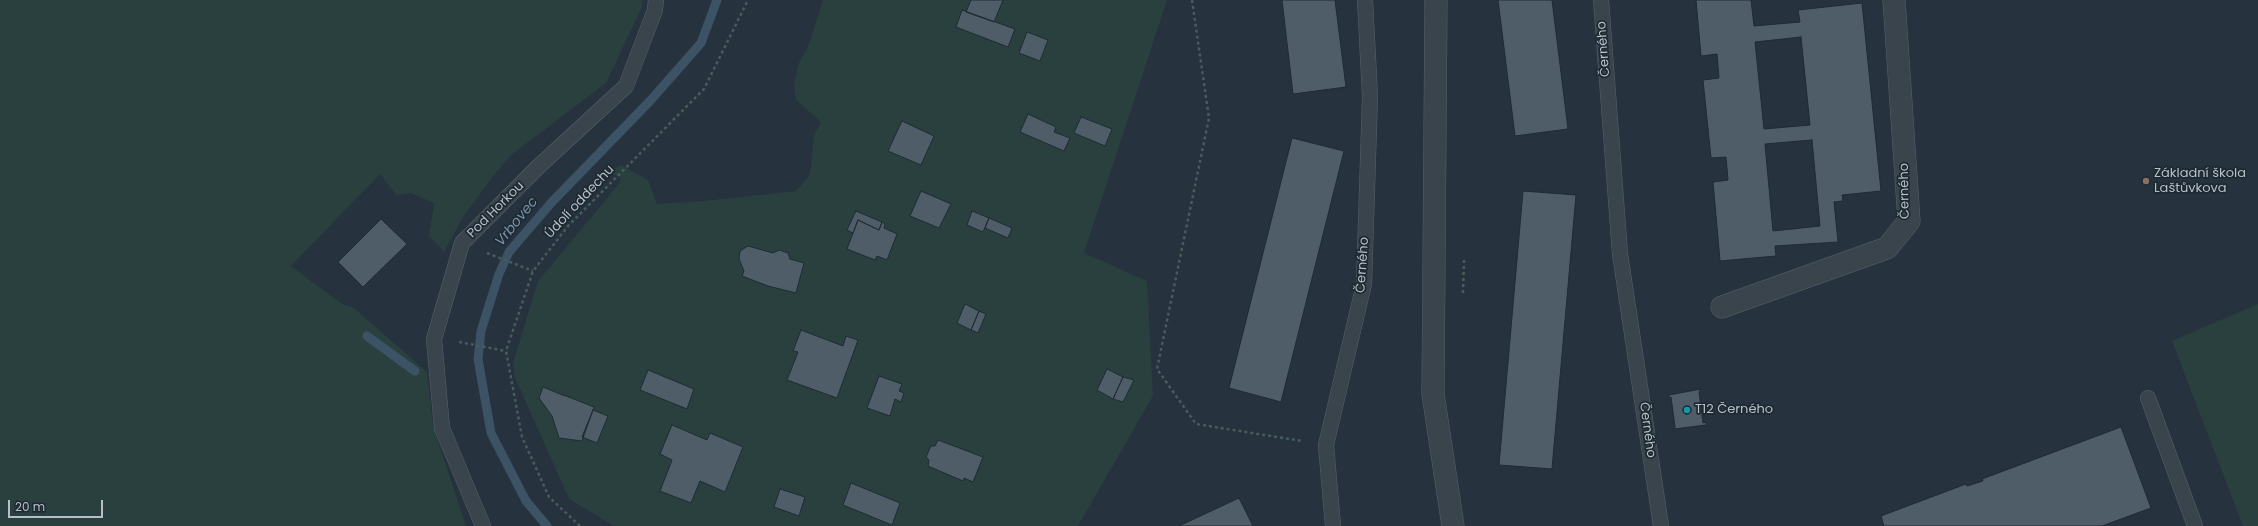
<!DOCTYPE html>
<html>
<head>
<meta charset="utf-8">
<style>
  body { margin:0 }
  #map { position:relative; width:2258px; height:526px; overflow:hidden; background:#26323d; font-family:Poppins,sans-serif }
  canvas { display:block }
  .scale { position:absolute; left:8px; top:500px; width:95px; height:18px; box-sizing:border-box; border:2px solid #b5bfc8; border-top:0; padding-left:5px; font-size:12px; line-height:14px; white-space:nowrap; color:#b5bfc8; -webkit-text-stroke:3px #1e2932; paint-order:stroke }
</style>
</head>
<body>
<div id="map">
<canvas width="2258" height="526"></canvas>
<div class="scale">20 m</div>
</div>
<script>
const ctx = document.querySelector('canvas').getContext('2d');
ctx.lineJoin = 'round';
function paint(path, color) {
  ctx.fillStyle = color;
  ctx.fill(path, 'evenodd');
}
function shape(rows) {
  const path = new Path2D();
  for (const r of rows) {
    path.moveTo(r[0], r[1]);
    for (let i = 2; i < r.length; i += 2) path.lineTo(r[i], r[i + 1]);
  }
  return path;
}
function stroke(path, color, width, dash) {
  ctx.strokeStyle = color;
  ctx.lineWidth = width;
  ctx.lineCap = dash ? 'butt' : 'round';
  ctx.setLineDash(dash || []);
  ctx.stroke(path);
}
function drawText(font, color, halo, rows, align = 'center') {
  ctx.font = font + ' Poppins,sans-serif';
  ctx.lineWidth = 3.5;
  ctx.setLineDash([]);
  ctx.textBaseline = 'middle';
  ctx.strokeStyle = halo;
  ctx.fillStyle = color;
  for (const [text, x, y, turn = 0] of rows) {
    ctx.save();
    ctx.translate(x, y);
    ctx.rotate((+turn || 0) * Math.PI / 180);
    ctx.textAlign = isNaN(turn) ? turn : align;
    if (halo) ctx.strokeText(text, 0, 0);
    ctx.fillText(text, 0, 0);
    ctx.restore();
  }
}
const green = shape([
  [0,0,642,0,642,7,606,83,510,156,491,179,463,217,444,252,429,236,434,203,411,193,396,195,380,174,291,266,342,304,354,308,427,372,433,426,466,526,0,526],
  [823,0,1167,0,1084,253,1147,281,1153,396,1078,526,614,526,569,499,515,378,513,363,538,281,617,186,621,179,609,171,621,165,648,180,657,204,704,201,796,191,810,174,814,135,821,122,796,100,794,86,798,65,809,44],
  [2258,304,2258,526,2243,526,2172,341]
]);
const stream = shape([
  [367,336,415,371],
  [547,526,526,501,491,433,478,359,481,331,499,274,509,252,551,203,650,101,701,43,717,0]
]);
const building = shape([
  [971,0,1003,0,994,22,966,12,971,0],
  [1282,0,1335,0,1346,87,1293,94,1282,0],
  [1498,0,1552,0,1568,129,1515,136,1498,0],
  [1696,0,1751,0,1754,26,1800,22,1798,10,1862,3,1881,191,1842,195,1843,201,1834,202,1838,242,1775,246,1776,256,1720,261,1713,182,1728,180,1726,157,1711,158,1703,80,1719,78,1717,54,1701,56,1696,0],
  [1801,37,1810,125,1764,129,1755,42,1801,37],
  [1812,140,1820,226,1773,231,1765,144,1812,140],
  [962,10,1015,29,1008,47,956,27,962,10],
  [1027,32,1048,40,1040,61,1019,53,1027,32],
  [1028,114,1056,127,1054,132,1070,138,1064,151,1020,132,1028,114],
  [1081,117,1112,129,1105,146,1074,133,1081,117],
  [902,121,934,136,921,165,888,151,902,121],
  [1292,138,1344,151,1281,402,1229,388,1292,138],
  [921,191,951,204,939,228,910,216,921,191],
  [1523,191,1576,195,1552,469,1499,465,1523,191],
  [856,211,882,222,879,230,858,220,853,233,847,230,856,211],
  [972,211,989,218,983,232,967,225,972,211],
  [989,218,1012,228,1008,238,985,228,989,218],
  [381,219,407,244,363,287,338,262,381,219],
  [858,220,879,230,882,222,885,224,884,228,897,234,887,260,877,256,875,260,847,249,858,220],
  [748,246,773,253,779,250,788,253,790,259,804,263,796,293,768,286,742,276,744,271,739,259,740,251,748,246],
  [965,304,979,311,971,330,957,323,965,304],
  [979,311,986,314,978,333,971,330,979,311],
  [801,330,843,346,846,336,858,340,837,398,787,380,798,352,793,351,801,330],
  [1107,369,1123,377,1113,399,1097,390,1107,369],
  [648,370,694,389,687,409,640,390,648,370],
  [879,376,902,384,899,391,904,393,901,402,895,399,890,416,867,408,879,376],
  [1123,377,1134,380,1123,402,1113,399,1123,377],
  [543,387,565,396,567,395,566,396,594,407,582,441,559,438,552,416,539,398,543,387],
  [1701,389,1699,392,1703,423,1706,422,1706,425,1674,429,1675,427,1671,397,1669,398,1669,395,1701,389],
  [593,410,608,416,597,443,582,437,593,410],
  [672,425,707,440,710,433,743,447,725,492,700,481,691,503,660,491,672,460,660,454,672,425],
  [2121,427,2151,508,2102,526,1884,526,1881,516,1966,484,1967,486,1983,481,1982,479,2121,427],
  [938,440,983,457,973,482,964,478,963,481,928,466,929,460,926,457,931,446,935,446,938,440],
  [851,483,900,503,892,525,843,505,851,483],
  [780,489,805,497,799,516,774,507,780,489],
  [1239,498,1253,526,1179,526,1239,498]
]);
const path = shape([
  [1192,0,1209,118,1157,369,1196,424,1302,441],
  [487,253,533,271],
  [1463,293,1464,260],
  [459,342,506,351],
  [580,526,549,497,522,437,506,351,533,271,568,226,704,89,748,0]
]);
const lane = shape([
  [1601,0,1620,254,1661,526],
  [2148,398,2195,526],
  [483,526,442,428,434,339,462,243,538,167,626,86,655,10,656,0],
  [1333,526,1326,445,1364,284,1370,96,1365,0]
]);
const street = shape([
  [1436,0,1433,394,1453,526],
  [1722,307,1887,248,1909,221,1894,0]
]);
const markers = [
  [2146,181,4,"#8d6e63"],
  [1687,410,4,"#0f9aa8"]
];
const streetNames = [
  ["Černého",1604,49,-94],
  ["Černého",1905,191,-91],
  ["Údolí oddechu",580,202,-47],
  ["Pod Horkou",496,210,-45],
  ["Černého",1363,265,-86],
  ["Černého",1647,430,82]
];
const poiNames = [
  ["Základní škola",2154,174],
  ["Laštůvkova",2154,189],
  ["T12 Černého",1695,410]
];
const waterNames = [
  ["Vrbovec",517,222,-51]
];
paint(green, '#29403f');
stroke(stream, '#3c5265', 9);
paint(building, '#4e5d67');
stroke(building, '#202b34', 1);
stroke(lane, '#57626b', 16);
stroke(street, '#57626b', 23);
stroke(path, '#485c5c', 2.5, [3, 3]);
stroke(lane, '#39444d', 15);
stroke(street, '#39444d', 22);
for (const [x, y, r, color] of markers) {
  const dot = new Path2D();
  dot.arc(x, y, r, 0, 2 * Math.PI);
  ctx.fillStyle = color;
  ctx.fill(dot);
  stroke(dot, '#1e2932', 1.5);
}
drawText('13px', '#b5bfc8', '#1e2932', streetNames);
drawText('13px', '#b5bfc8', '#1e2932', poiNames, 'left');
drawText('italic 14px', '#7893aa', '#1e2932', waterNames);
</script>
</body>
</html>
